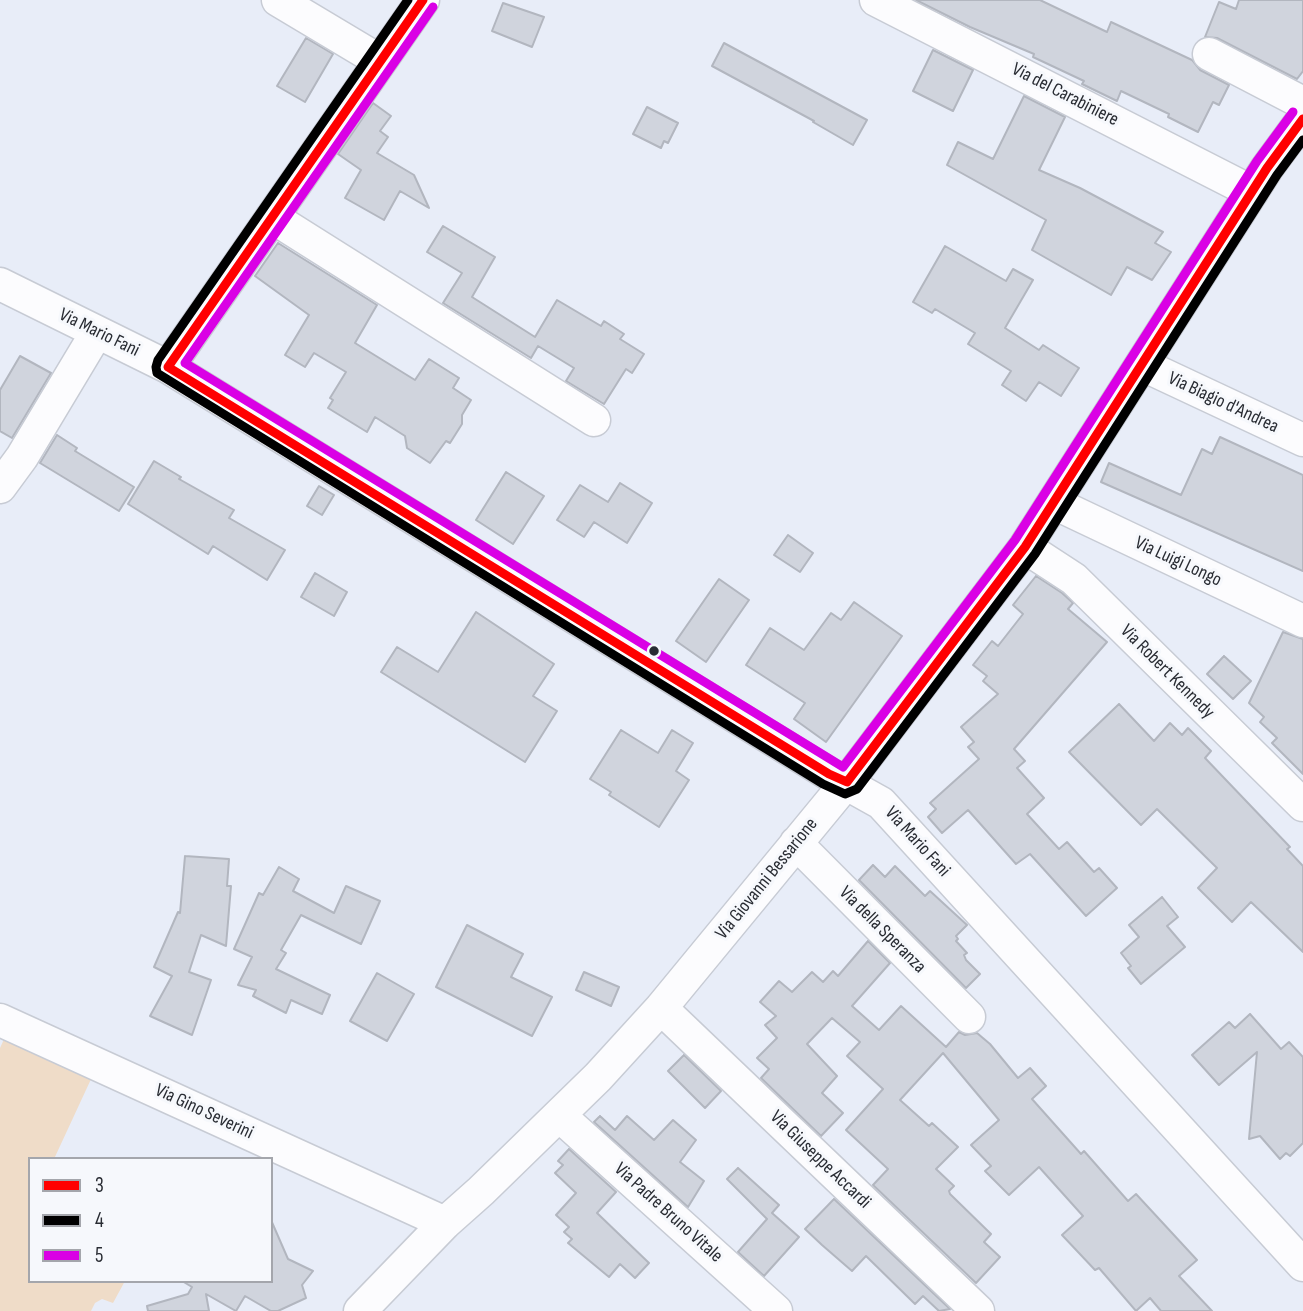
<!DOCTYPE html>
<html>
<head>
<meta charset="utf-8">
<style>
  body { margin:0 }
  #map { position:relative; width:1303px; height:1311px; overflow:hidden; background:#e8edf8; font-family:"Sofia Sans Condensed",sans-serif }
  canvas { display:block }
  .legend { position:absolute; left:28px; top:1157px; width:245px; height:126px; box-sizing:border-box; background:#f6f8fc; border:2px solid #a4a6ac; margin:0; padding:9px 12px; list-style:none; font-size:21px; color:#292c33 }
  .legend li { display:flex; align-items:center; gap:14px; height:35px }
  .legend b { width:35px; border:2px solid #a4a6ac }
</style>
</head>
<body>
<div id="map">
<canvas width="1303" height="1311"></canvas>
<ul class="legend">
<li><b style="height:9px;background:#f00"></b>3</li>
<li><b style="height:9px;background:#000"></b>4</li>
<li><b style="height:9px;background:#da00e5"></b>5</li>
</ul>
</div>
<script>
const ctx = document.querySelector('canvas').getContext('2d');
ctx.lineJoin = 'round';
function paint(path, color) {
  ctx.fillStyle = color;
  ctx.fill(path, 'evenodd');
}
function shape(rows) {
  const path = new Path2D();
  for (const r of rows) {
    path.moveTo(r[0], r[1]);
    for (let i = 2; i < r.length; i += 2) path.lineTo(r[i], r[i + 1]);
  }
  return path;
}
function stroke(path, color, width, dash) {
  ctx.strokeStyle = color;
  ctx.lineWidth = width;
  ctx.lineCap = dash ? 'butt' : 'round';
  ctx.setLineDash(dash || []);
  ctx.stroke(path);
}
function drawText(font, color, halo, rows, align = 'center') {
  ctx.font = font + ' "Sofia Sans Condensed",sans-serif';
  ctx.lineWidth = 6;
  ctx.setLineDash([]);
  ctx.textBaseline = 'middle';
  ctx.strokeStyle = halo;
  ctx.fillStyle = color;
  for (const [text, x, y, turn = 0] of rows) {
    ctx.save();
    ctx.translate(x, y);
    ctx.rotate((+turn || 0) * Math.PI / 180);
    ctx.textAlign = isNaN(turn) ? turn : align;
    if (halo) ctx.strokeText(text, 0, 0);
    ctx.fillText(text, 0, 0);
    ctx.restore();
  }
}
const green = shape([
  [5,1037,92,1077,54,1159,30,1159,30,1281,125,1281,113,1303,102,1299,95,1303,91,1311,0,1311,0,1048]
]);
const building = shape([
  [916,0,1040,0,1107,32,1111,22,1192,60,1200,70,1229,85,1219,105,1213,102,1198,132,1168,117,1169,114,1121,91,1117,101,1082,84,1084,81,1033,57,1034,54,970,27,916,0],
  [1239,0,1303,0,1303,71,1297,79,1217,38,1205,37,1219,2,1236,9,1239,0],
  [503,3,544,17,532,47,492,31,503,3],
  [306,38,333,54,305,102,277,86,306,38],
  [724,43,867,120,853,145,813,122,814,121,712,66,724,43],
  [933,50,973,70,953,111,913,91,933,50],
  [1024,96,1065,117,1039,170,1080,188,1163,232,1155,243,1171,252,1152,280,1127,267,1111,295,1032,250,1046,220,947,165,958,142,993,159,1024,96],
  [373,103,391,116,380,131,388,137,377,153,414,175,429,208,400,191,384,220,345,198,361,170,338,154,373,103],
  [647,107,678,123,668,143,664,141,661,148,633,134,647,107],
  [443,226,495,257,472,297,535,337,557,300,601,326,604,321,624,334,620,339,644,354,632,373,626,369,604,404,566,381,574,368,538,346,531,358,443,303,462,273,427,252,443,226],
  [278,243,377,305,355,343,415,380,429,359,459,378,453,388,471,400,462,415,462,424,450,443,446,441,430,463,407,448,405,436,375,417,367,432,328,408,333,400,330,398,346,372,314,353,305,367,285,355,309,315,255,276,278,243],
  [945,246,1006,281,1013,269,1033,280,1005,328,1039,350,1043,345,1079,368,1061,396,1039,382,1026,401,1002,385,1011,371,968,344,975,333,935,309,932,313,913,302,945,246],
  [20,356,51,373,12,438,0,431,0,390,20,356],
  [57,435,77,448,75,451,134,487,119,511,40,463,57,435],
  [1220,437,1303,475,1303,571,1101,482,1109,463,1181,495,1202,449,1212,454,1220,437],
  [154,461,181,477,179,479,234,510,229,518,285,550,267,580,213,546,208,554,128,504,154,461],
  [506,472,544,496,513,544,476,520,506,472],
  [620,483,652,503,627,543,594,522,584,537,557,520,580,485,608,502,620,483],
  [319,486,334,495,322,515,307,506,319,486],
  [788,535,813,553,800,572,774,555,788,535],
  [315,573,347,592,334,616,301,597,315,573],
  [1036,576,1062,593,1073,603,1068,609,1107,642,1014,749,1025,761,1017,768,1044,798,1027,814,1059,849,1067,842,1094,872,1099,868,1117,888,1086,916,1030,854,1016,864,968,810,942,833,928,817,936,809,930,803,979,759,968,747,974,742,961,727,998,694,983,681,987,676,973,665,992,641,998,646,1023,614,1013,605,1036,576],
  [719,579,749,600,706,662,676,641,719,579],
  [854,602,902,636,826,742,794,719,805,703,746,665,770,628,804,650,831,613,841,620,854,602],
  [476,612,554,664,533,696,557,711,525,762,381,672,397,647,438,672,476,612],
  [1283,632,1303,639,1303,774,1272,743,1277,738,1260,722,1264,717,1249,703,1283,632],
  [1224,656,1251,681,1233,699,1207,674,1224,656],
  [1119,704,1154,741,1170,723,1182,735,1188,728,1211,751,1205,758,1290,847,1287,849,1303,866,1303,952,1251,902,1232,922,1198,888,1217,868,1157,809,1141,825,1069,752,1119,704],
  [621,730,658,753,672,730,693,743,676,771,689,780,659,827,609,795,611,792,590,779,621,730],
  [185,856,229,859,227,886,231,886,226,946,201,935,189,972,211,980,192,1035,150,1016,172,976,154,967,178,912,180,913,185,856],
  [873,865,885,877,895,866,925,896,930,891,967,925,956,936,958,939,956,941,967,953,964,955,966,960,980,974,966,988,859,880,873,865],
  [279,867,299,879,293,891,334,913,346,886,380,901,361,944,301,915,281,950,286,953,276,969,330,995,322,1014,291,1000,286,1013,253,996,256,990,238,985,252,957,234,949,259,893,263,895,279,867],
  [1162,897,1178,917,1167,926,1185,947,1141,984,1128,968,1131,966,1121,953,1139,937,1129,925,1162,897],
  [467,925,523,954,511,977,552,997,532,1036,436,987,467,925],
  [868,941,890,963,852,1006,879,1030,901,1006,946,1047,959,1032,965,1035,977,1033,990,1044,1018,1078,1030,1068,1046,1086,1032,1099,1081,1154,1084,1151,1128,1201,1136,1194,1197,1260,1179,1276,1212,1311,1161,1311,1150,1298,1136,1311,1099,1268,1095,1270,1062,1235,1083,1216,1039,1167,1009,1195,985,1171,991,1166,971,1145,999,1120,943,1053,900,1100,929,1126,932,1123,958,1147,936,1169,954,1186,949,1191,950,1194,991,1234,984,1242,1000,1257,976,1283,873,1185,888,1169,846,1130,883,1089,847,1056,860,1042,832,1018,807,1044,837,1076,822,1093,843,1113,821,1136,761,1078,769,1069,757,1058,777,1038,765,1025,776,1016,760,1002,779,981,792,992,812,972,823,982,833,971,838,976,868,941],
  [584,972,619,987,611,1006,576,990,584,972],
  [377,973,414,994,387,1041,350,1021,377,973],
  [1250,1014,1281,1049,1289,1042,1303,1057,1303,1143,1290,1156,1286,1153,1280,1159,1260,1136,1249,1139,1257,1052,1219,1085,1192,1055,1229,1022,1235,1028,1250,1014],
  [684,1055,721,1091,705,1108,668,1071,684,1055],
  [600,1116,615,1130,627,1116,654,1140,673,1120,696,1140,680,1162,704,1181,688,1207,594,1122,600,1116],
  [569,1149,616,1192,597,1213,649,1263,635,1278,620,1264,609,1277,568,1243,572,1239,564,1232,569,1227,556,1215,576,1193,555,1173,563,1165,558,1161,569,1149],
  [738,1168,779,1205,772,1213,799,1237,764,1276,738,1252,767,1219,727,1179,738,1168],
  [834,1199,950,1309,939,1311,923,1296,915,1304,866,1256,852,1271,822,1245,805,1229,834,1199],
  [271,1220,288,1259,313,1271,302,1285,306,1298,278,1311,271,1311,245,1296,236,1311,206,1294,209,1311,148,1311,147,1306,188,1294,192,1287,182,1281,271,1281,271,1220]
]);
const minor = shape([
  [278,0,380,61],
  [876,0,1252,192],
  [1209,54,1303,103],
  [272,217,594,420],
  [0,284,168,367,829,774,881,803,1303,1265],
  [1143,365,1303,440],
  [168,367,423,0],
  [0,487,22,457,97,332],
  [1054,503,1303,621],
  [1025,547,1074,579,1303,805],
  [796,843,969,1017],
  [661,1008,978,1311],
  [0,1020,445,1223],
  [560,1116,776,1311],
  [360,1311,445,1223,481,1191,598,1077,661,1008,847,782,1025,547,1267,168,1303,119]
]);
const bus1 = shape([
  [423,0,168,367,829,774,847,782,1025,547,1267,168,1303,119]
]);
const bus2 = shape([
  [408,0,158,360,156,367,157,373,823,784,845,794,857,789,1035,554,1277,175,1303,140]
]);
const bus3 = shape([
  [433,7,185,363,843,767,1015,540,1257,161,1293,112]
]);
const markers = [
  [654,651,6,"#292c33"]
];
const streetNames = [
  ["Via del Carabiniere",1065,95,27],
  ["Via Mario Fani",99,333,26],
  ["Via Biagio d'Andrea",1223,403,25],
  ["Via Luigi Longo",1178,562,25],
  ["Via Robert Kennedy",1167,672,45],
  ["Via Mario Fani",917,842,48],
  ["Via Giovanni Bessarione",767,879,-51],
  ["Via della Speranza",882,930,45],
  ["Via Gino Severini",204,1112,25],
  ["Via Giuseppe Accardi",820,1160,44],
  ["Via Padre Bruno Vitale",668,1213,42]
];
paint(green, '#efdcc8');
paint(building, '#d0d4dd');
stroke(building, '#b2b6bf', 2);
stroke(minor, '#c7cbd4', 35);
stroke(minor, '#fcfcfe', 32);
stroke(bus1, '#f00', 9);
stroke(bus2, '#000', 9);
stroke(bus3, '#da00e5', 9);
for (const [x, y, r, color] of markers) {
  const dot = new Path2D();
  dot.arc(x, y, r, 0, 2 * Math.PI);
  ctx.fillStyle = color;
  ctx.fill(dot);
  stroke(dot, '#f6f8fc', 2.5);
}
drawText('19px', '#292c33', '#f6f8fc', streetNames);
</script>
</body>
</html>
